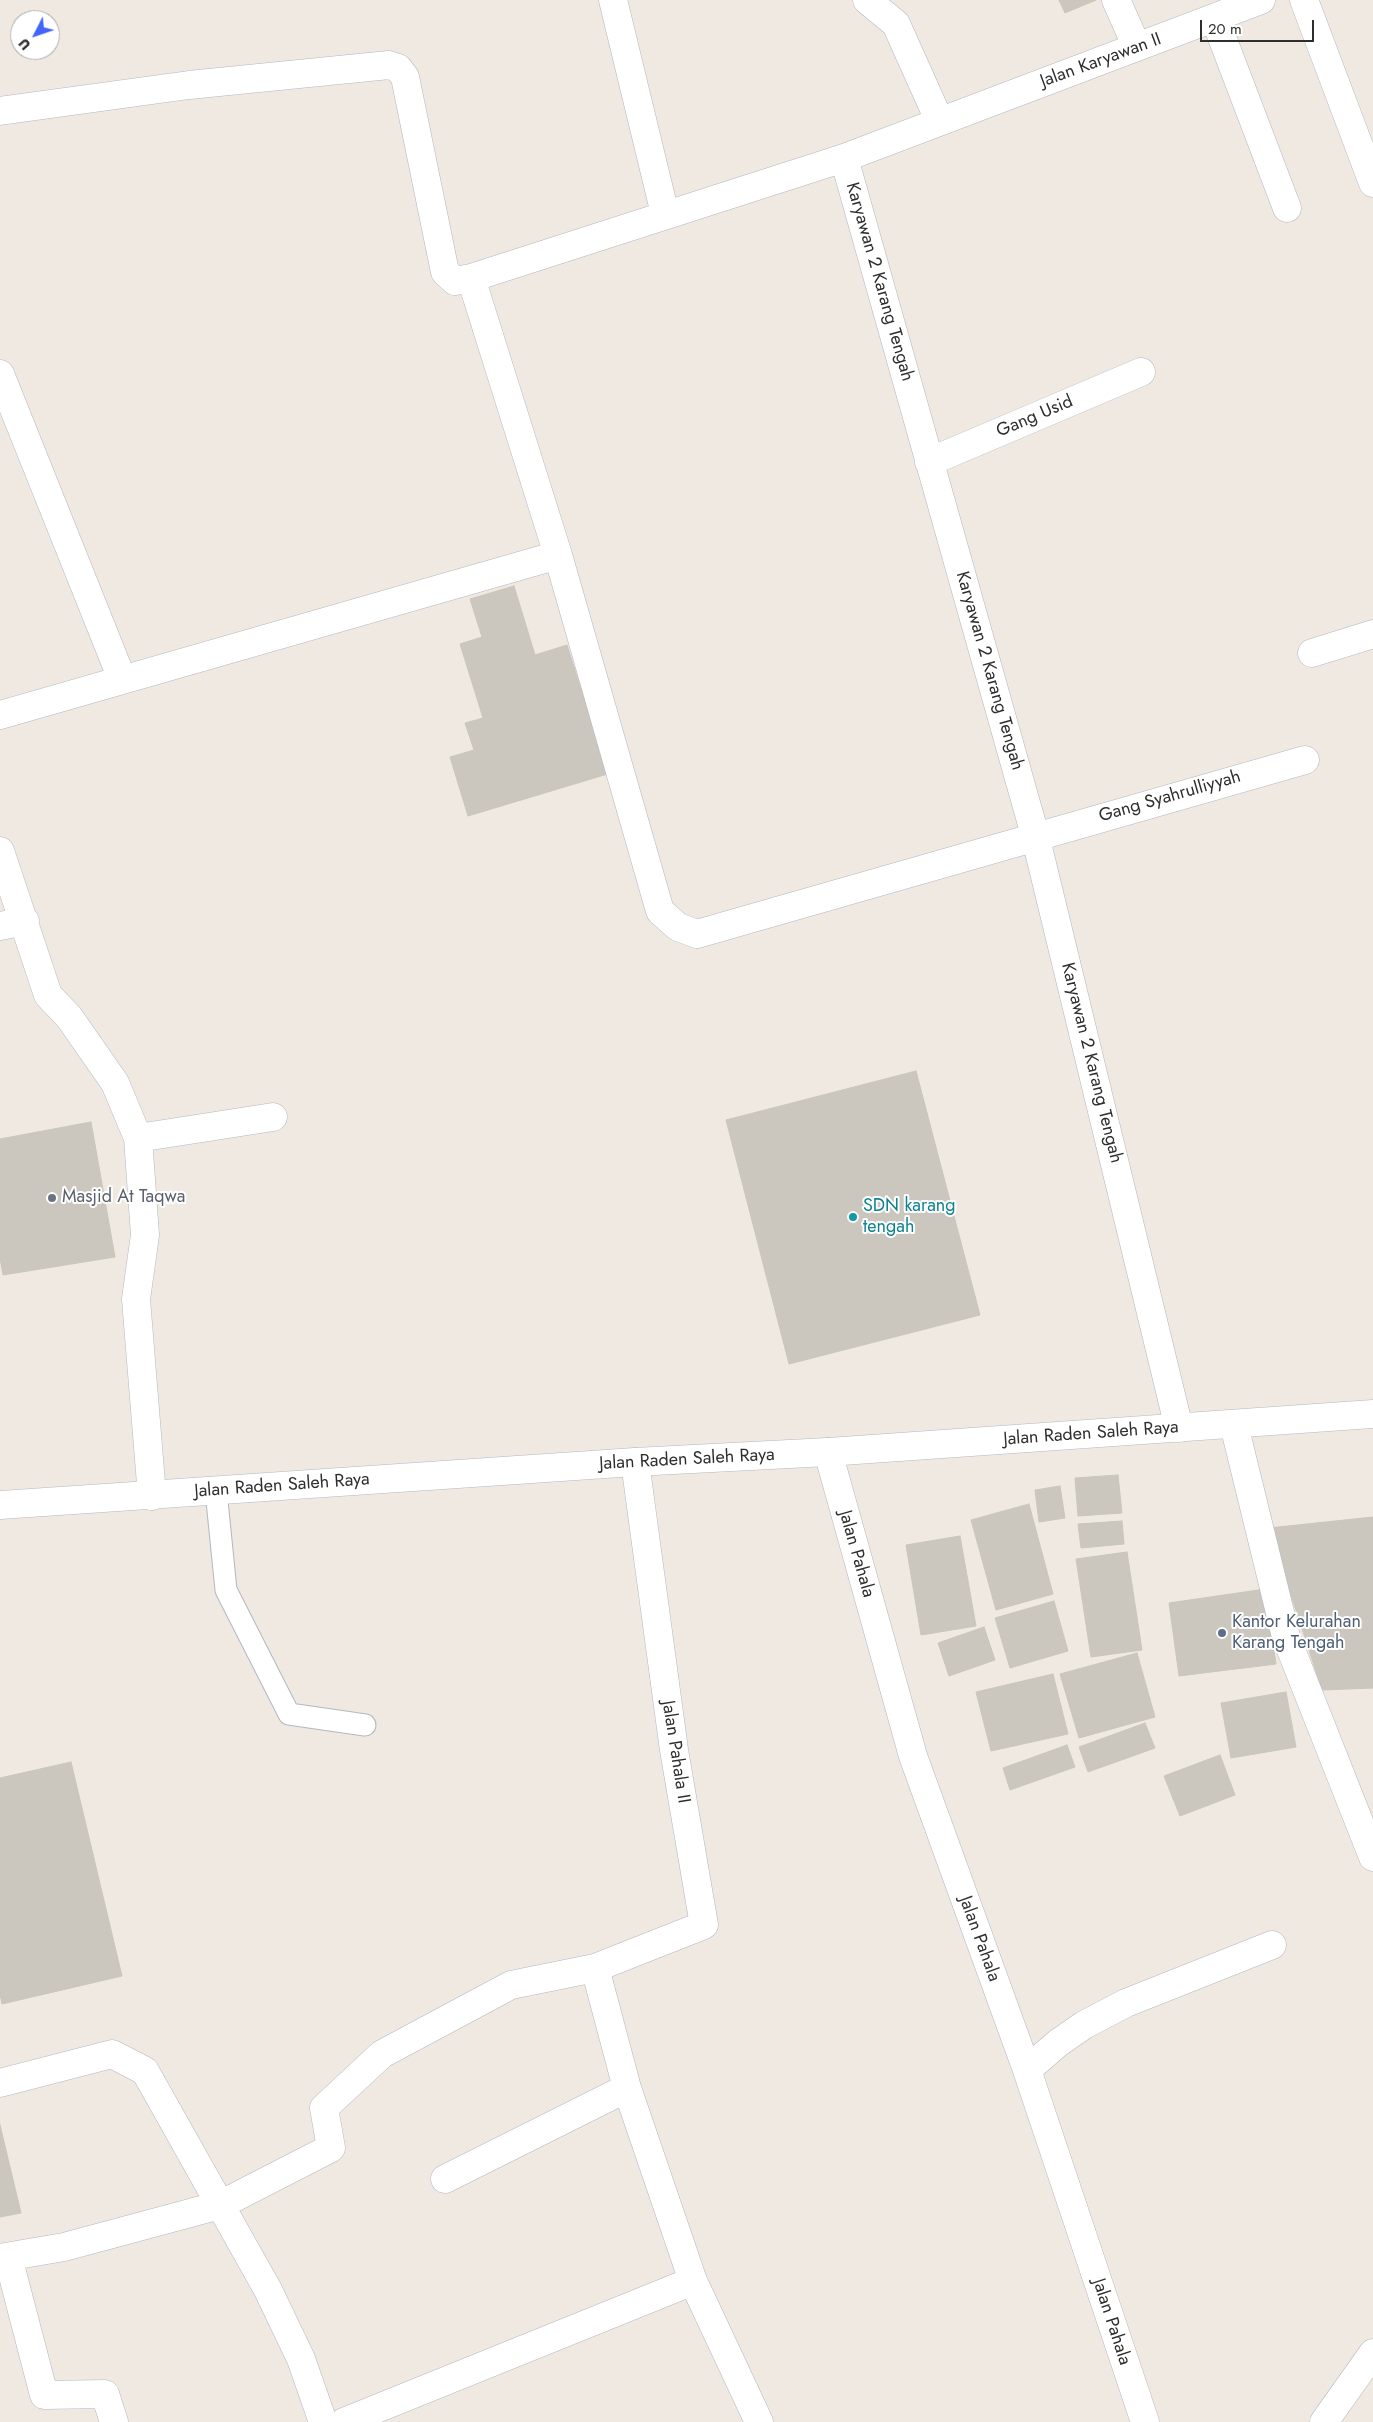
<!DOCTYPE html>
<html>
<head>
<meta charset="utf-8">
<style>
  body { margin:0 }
  #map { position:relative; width:1373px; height:2422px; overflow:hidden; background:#efe9e1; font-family:Jost,sans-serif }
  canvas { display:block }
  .north { position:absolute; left:10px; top:10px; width:50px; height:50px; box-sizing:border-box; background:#fff; border:1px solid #ababab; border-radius:50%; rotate:229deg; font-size:14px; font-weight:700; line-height:20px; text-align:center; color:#2e2e2e }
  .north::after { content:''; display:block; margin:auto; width:18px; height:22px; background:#4264fb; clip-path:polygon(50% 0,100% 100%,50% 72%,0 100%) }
  .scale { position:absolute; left:1200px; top:20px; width:114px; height:22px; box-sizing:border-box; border:2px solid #2e2e2e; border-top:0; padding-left:6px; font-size:15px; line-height:18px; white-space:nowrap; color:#2e2e2e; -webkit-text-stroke:4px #fff; paint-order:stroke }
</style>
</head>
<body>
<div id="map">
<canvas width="1373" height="2422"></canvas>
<div class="north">U</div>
<div class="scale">20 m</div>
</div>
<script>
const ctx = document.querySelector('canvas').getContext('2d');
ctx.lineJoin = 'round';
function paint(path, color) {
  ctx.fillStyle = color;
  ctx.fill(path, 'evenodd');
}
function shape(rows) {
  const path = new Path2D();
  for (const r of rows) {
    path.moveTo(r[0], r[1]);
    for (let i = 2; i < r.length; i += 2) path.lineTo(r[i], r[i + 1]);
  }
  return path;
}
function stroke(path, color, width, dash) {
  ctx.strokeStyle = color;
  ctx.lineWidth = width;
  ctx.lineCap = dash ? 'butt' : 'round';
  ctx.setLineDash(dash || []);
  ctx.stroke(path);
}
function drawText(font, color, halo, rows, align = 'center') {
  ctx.font = font + ' Jost,sans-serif';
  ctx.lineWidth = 4;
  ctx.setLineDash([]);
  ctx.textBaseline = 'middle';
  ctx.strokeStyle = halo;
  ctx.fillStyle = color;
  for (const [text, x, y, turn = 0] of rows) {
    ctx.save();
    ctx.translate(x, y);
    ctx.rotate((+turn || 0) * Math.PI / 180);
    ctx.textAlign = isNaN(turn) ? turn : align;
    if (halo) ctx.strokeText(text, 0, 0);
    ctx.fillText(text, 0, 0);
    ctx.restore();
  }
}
const building = shape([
  [1059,0,1096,0,1065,13,1059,0],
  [514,586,535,655,567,645,581,689,585,688,611,773,468,816,450,757,474,750,465,723,483,718,460,644,482,637,470,599,514,586],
  [916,1071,980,1315,789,1364,726,1120,916,1071],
  [91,1122,115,1257,3,1275,0,1258,0,1139,91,1122],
  [1118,1475,1122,1513,1078,1516,1075,1478,1118,1475],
  [1060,1486,1065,1518,1039,1522,1035,1490,1060,1486],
  [1029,1504,1053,1594,996,1610,971,1520,1029,1504],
  [1373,1517,1373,1688,1322,1690,1269,1528,1373,1517],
  [1122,1521,1124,1544,1081,1548,1078,1524,1122,1521],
  [960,1536,976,1626,921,1635,906,1545,960,1536],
  [1127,1552,1142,1650,1091,1657,1076,1559,1127,1552],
  [1265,1589,1276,1664,1179,1676,1169,1603,1265,1589],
  [1054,1601,1068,1651,1010,1668,995,1618,1054,1601],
  [984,1627,995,1660,949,1676,938,1643,984,1627],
  [1137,1653,1155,1717,1079,1738,1060,1674,1137,1653],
  [1053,1674,1068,1734,991,1751,976,1692,1053,1674],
  [1286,1692,1296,1747,1231,1758,1221,1703,1286,1692],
  [1145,1723,1155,1748,1088,1772,1079,1747,1145,1723],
  [1067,1745,1075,1767,1010,1790,1003,1768,1067,1745],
  [1220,1755,1235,1795,1180,1816,1164,1776,1220,1755],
  [71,1762,122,1976,2,2004,0,1994,0,1778,71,1762],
  [0,2125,21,2213,0,2217,0,2125]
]);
const service = shape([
  [216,1491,226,1590,289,1714,365,1725]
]);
const minor = shape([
  [613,0,665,214],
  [867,0,896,24,939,120],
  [1116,0,1137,47],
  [1304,0,1373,183],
  [1215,19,1287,208],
  [0,111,189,85,389,65,398,68,405,77,445,272,455,281,471,278],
  [844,158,471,278,558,555,660,911,678,927,697,934,1305,760],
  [0,374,122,679],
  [929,462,1141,372],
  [1312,653,1373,634],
  [0,715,558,555],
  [0,851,48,995,69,1017,115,1083,138,1138,145,1235,136,1299,152,1496],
  [0,926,25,921],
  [138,1138,273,1117],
  [1234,1425,1286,1637,1373,1857],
  [1179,1428,1035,835,844,158,1261,0],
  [828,1452,913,1756,1027,2070,1145,2422],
  [595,1968,627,2088,693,2281,759,2422],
  [1027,2070,1058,2043,1084,2025,1126,2003,1272,1945],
  [0,2083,112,2054,145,2071,268,2290,301,2359,323,2422],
  [445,2179,627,2088],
  [8,2257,44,2395,105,2394,114,2422],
  [0,2258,64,2247,220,2205,331,2148,324,2108,382,2054,511,1985,595,1968,704,1925,674,1750,635,1462],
  [344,2422,693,2281],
  [1324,2422,1373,2353]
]);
const secondary = shape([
  [0,1505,635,1462,828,1452,1373,1414]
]);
const markers = [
  [52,1198,5,"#6b7280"],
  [853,1217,5,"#0f9aa8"],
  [1222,1633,5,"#5c6f8a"]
];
const streetNames = [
  ["Jalan Karyawan II",1101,61,-20],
  ["Karyawan 2 Karang Tengah",879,282,74],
  ["Gang Usid",1035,417,-23],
  ["Karyawan 2 Karang Tengah",989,671,74],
  ["Gang Syahrulliyyah",1170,797,-16],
  ["Karyawan 2 Karang Tengah",1091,1063,76],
  ["Jalan Raden Saleh Raya",1091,1434,-4],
  ["Jalan Raden Saleh Raya",687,1460,-3],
  ["Jalan Raden Saleh Raya",282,1486,-4],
  ["Jalan Pahala",856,1554,74],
  ["Jalan Pahala II",675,1752,81],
  ["Jalan Pahala",979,1939,70],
  ["Jalan Pahala",1111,2322,72]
];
const worshipNames = [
  ["Masjid At Taqwa",62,1198]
];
const cultureNames = [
  ["SDN karang",863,1207],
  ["tengah",863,1228]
];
const serviceNames = [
  ["Kantor Kelurahan",1232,1623],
  ["Karang Tengah",1232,1644]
];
paint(building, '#cbc7bf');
stroke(building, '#cbc5ba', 1);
stroke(service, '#b4b7c1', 23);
stroke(minor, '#b4b7c1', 29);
stroke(secondary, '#b4b7c1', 29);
stroke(service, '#fff', 21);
stroke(minor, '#fff', 28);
stroke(secondary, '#fff', 28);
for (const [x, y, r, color] of markers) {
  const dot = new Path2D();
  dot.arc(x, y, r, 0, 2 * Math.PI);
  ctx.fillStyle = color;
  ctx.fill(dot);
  stroke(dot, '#fff', 2);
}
drawText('18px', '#2e2e2e', '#fff', streetNames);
drawText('18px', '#5b616d', '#fff', worshipNames, 'left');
drawText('18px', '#0d838f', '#fff', cultureNames, 'left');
drawText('18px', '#4e5e75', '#fff', serviceNames, 'left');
</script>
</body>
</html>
